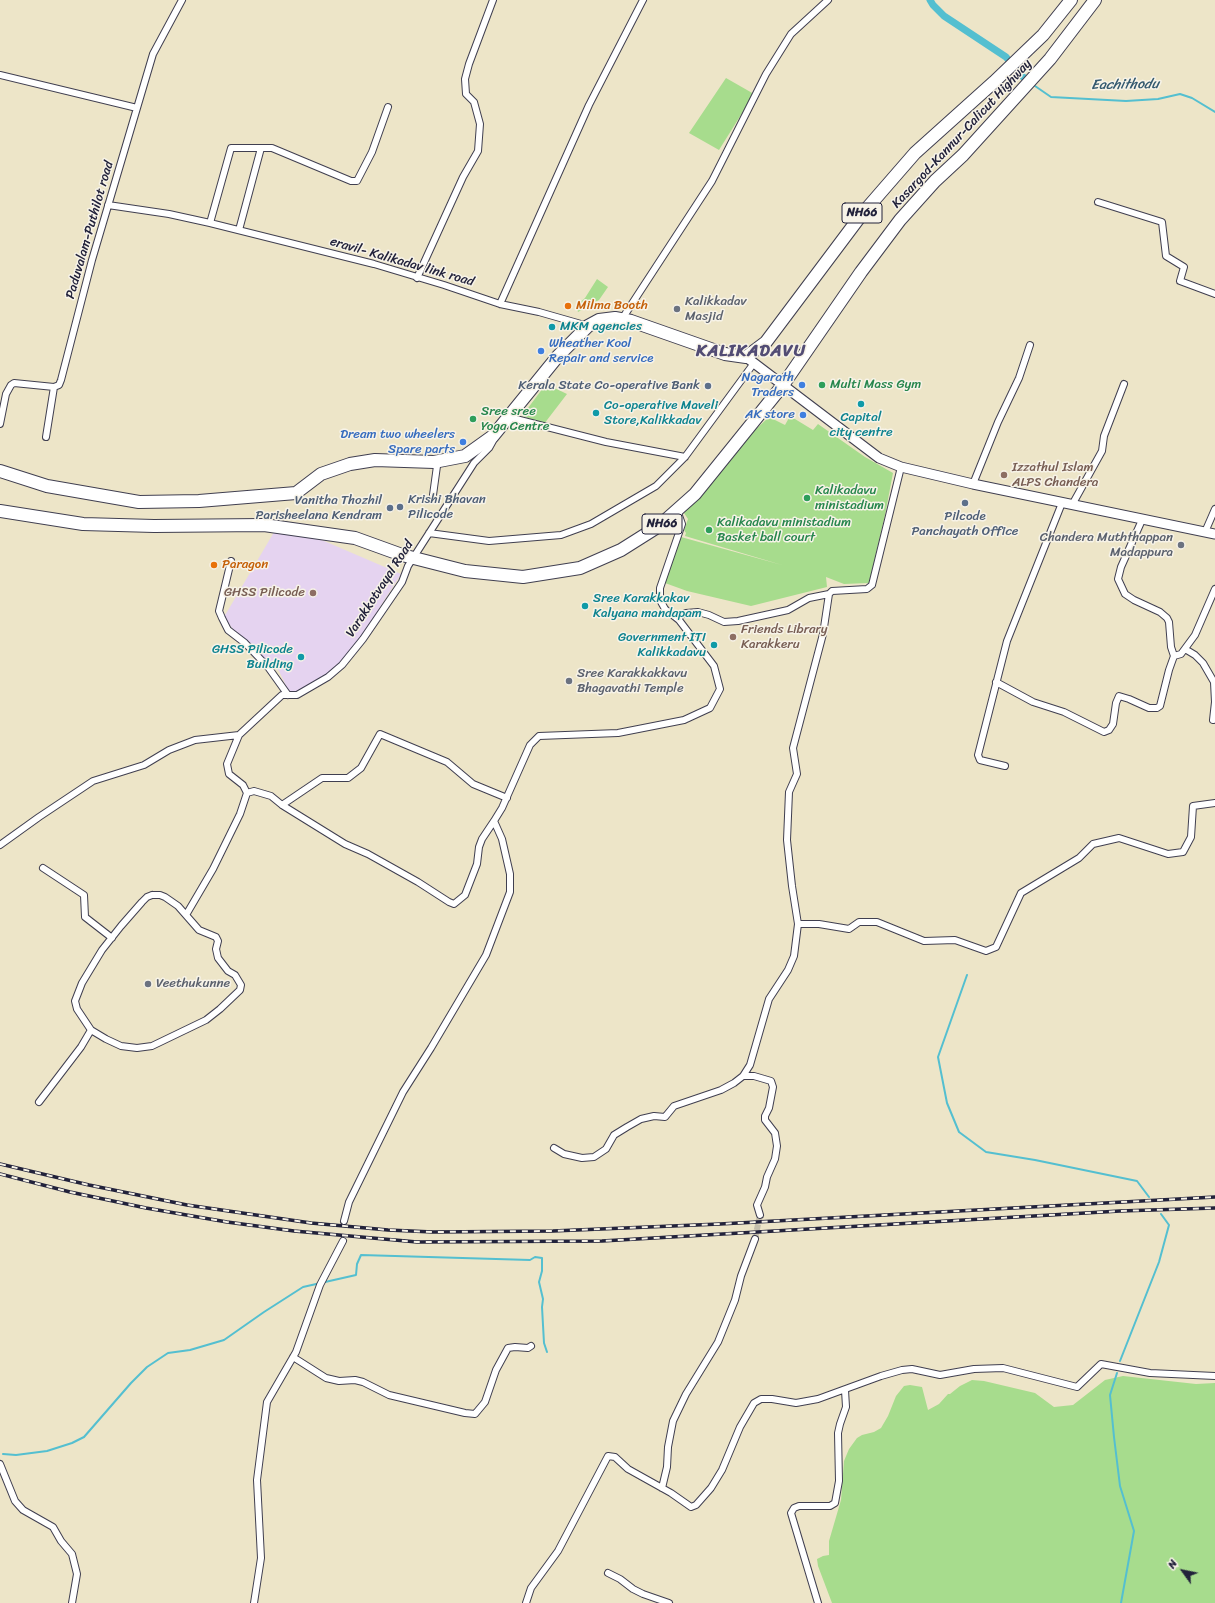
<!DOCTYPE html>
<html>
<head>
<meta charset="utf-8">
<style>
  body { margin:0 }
  #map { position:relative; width:1215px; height:1603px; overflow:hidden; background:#ede5c8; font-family:Sriracha,sans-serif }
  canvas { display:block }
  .north { position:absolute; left:1163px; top:1551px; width:40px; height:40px; -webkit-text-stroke:3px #f7f3e8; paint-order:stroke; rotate:303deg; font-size:11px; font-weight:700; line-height:16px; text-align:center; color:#22223b }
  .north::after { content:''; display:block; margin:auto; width:14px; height:18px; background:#22223b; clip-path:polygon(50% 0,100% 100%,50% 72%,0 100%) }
</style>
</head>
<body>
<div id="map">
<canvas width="1215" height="1603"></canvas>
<div class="north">N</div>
</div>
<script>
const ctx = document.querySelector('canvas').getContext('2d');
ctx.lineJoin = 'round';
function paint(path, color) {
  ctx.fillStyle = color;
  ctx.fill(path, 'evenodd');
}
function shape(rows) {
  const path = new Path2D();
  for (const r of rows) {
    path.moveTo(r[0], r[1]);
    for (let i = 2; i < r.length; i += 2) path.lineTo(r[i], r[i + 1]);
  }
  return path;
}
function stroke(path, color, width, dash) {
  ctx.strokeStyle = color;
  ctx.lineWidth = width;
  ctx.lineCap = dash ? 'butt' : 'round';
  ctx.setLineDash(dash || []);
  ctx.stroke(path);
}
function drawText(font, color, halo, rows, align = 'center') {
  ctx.font = font + ' Sriracha,sans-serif';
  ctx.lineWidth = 3;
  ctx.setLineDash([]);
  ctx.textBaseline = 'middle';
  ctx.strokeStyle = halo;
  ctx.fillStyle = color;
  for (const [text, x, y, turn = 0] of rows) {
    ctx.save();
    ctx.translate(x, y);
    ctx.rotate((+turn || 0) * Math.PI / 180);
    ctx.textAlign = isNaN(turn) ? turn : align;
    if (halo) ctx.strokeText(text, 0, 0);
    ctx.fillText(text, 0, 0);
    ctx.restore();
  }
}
const built = shape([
  [280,522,401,574,352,651,330,674,297,693,289,692,279,671,235,632,224,617]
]);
const green = shape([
  [726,78,754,94,719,150,689,133],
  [597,279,608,287,599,300,578,312,576,306,585,298],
  [546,384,567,394,544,424,522,416],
  [790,416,813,430,818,424,865,457,893,473,885,515,869,583,844,584,826,577,827,587,751,606,687,591,665,583,681,537,782,565,685,536,686,533,684,530,688,519,684,513,709,486,754,431,769,417,785,425],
  [1123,1376,1196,1384,1215,1383,1215,1603,832,1603,818,1566,817,1559,823,1556,829,1555,829,1541,841,1500,844,1461,849,1449,857,1438,862,1435,874,1432,881,1428,888,1416,896,1396,904,1386,910,1385,922,1387,928,1410,939,1404,948,1394,950,1394,960,1386,972,1380,984,1381,1035,1393,1054,1407,1073,1405,1105,1380]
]);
const stream = shape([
  [1035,86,1051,97,1126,101,1158,99,1180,94,1192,98,1215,112],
  [967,975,938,1057,947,1103,959,1132,986,1152,1035,1160,1137,1181,1149,1197],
  [1120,1361,1159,1262,1169,1225,1161,1214],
  [1117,1373,1110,1395,1114,1437,1120,1486,1134,1531,1121,1603],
  [3,1454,16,1455,47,1451,72,1443,84,1437,131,1383,147,1367,168,1353,190,1350,224,1340,264,1312,303,1287,356,1275,357,1264,361,1255,530,1260,535,1257,542,1258,542,1271,539,1282,543,1299,542,1307,544,1343,547,1352]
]);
const canal = shape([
  [930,0,933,5,944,16,1006,57,1024,78]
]);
const streetTunnel = shape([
  [755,1239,760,1215]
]);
const street = shape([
  [0,75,137,108],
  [1098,202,1162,222,1166,256,1184,267,1180,281,1215,294],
  [108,205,169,214,210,223,231,148,272,148,351,181,357,181,372,152,388,107],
  [210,223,374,264,444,285,500,304,539,312,588,326],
  [239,230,261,148],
  [417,278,463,177,478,151,480,124,474,102,466,94,465,79,469,64,493,0],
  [500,304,589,105,643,0],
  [622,319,712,181,766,74,791,34,828,0],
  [508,417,606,442,685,457],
  [0,424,6,394,11,385,14,383,54,387,59,385,61,380,92,260,153,54,182,0],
  [46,437,54,387],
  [973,484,998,422,1019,378,1030,345],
  [433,495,437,466,434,462],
  [1072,505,1102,451,1104,436,1124,384],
  [1205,532,1215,509],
  [429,533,489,541,561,535,591,524,656,486,685,457,754,363],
  [231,561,219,611,222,618,228,630,245,643,268,667,288,695],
  [679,620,680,615,686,613,698,612,709,615,724,622,738,621,788,610,809,598,829,594],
  [1185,649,1195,655,1203,663,1214,682,1215,702,1213,720],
  [1174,656,1181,654,1195,635,1215,589],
  [996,682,1033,702,1064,712,1104,732,1109,730,1113,724,1116,703,1119,696,1129,699,1149,708,1157,708,1160,706,1169,670,1174,656,1171,647,1169,622,1167,618,1160,612,1134,600,1125,594,1118,579,1121,567,1142,520],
  [1005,766,980,760,978,755,1007,641,1062,503],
  [247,793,254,791,271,796,282,805,345,844,368,854,418,882,449,902,454,904,465,895,477,864,479,847,482,839,494,821],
  [282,805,322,778,348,778,361,768,380,734,447,762,473,784,507,798],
  [0,845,39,817,93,781,144,765,169,750,195,740,239,735,282,695,297,695,328,677,342,665,363,639,402,582,408,566,474,463,489,448,494,439],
  [43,868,84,895,85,917,112,938],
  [152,895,160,895,165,897,178,906,199,930,216,937,218,941,216,949,218,958,228,971,235,975,241,985,240,990,220,1009,206,1020,152,1046,137,1048,121,1046,106,1039,91,1030,77,1009,75,1001,82,983,102,950,121,926,142,902,147,897,152,895],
  [186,915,213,869,240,814,247,793,243,785,229,774,227,764,239,735],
  [798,924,819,924,849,929,859,922,877,922,924,941,955,940,986,951,996,947,1021,893,1079,858,1093,844,1119,838,1168,854,1183,852,1191,837,1193,806,1215,803],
  [743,1076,754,1076,771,1081,773,1087,769,1108,765,1116,765,1120,775,1133,777,1146,775,1159,767,1177,765,1187,757,1205,760,1215],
  [39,1102,81,1047,91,1030],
  [554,1148,564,1154,582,1158,594,1157,606,1149,614,1135,627,1127,641,1119,654,1116,665,1117,674,1106,721,1090,734,1083,743,1076,750,1065,769,999,788,970,794,956,798,924,792,886,787,840,789,792,797,774,793,748,823,634,829,594,832,591,867,589,872,585,901,467],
  [344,1221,349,1202,403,1092,431,1048,486,955,510,892,510,874,502,839,494,821,502,808,530,745,539,736,618,733,684,720,710,708,720,689,714,666,679,620,665,609,660,600,660,588,682,524,677,510],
  [293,1357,326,1378,339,1381,355,1380,363,1382,389,1395,465,1413,475,1414,485,1402,496,1370,508,1348,515,1347,528,1348,531,1346],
  [0,1464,15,1501,23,1510,53,1527,61,1541,72,1554,77,1574,72,1603],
  [662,1488,667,1467,668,1447,673,1421,686,1394,718,1342,735,1300,741,1276,755,1239],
  [608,1573,620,1579,633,1589,643,1594,669,1603],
  [254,1603,261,1558,257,1480,267,1402,296,1352,320,1285,343,1241],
  [526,1603,531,1588,558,1551,608,1456,615,1457,628,1469,671,1493,691,1507,696,1505,711,1488,722,1470,740,1427,754,1403,761,1399,772,1399,796,1403,818,1399,881,1376,902,1370,912,1369,940,1375,974,1369,1003,1368,1077,1387,1101,1364,1150,1373,1215,1376],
  [818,1603,791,1513,794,1508,799,1506,830,1506,835,1503,839,1481,838,1433,840,1424,846,1407,845,1390]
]);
const secondary = shape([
  [746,357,879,458,901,467,973,484,1215,534]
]);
const highway = shape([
  [0,471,47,486,139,502,199,501,296,493,321,474,350,464,375,460,434,462,465,456,493,436,558,356,588,326,599,320,615,318,631,321,725,354,746,357,766,342,862,214,915,153,994,82,1043,35,1071,0],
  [0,511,83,524,154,526,264,525,355,538,402,555,465,571,523,577,580,568,621,550,659,526,695,494,783,385,861,272,900,220,935,181,963,155,1050,59,1095,0]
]);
const rail = shape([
  [0,1164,89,1185,187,1205,311,1223,388,1230,433,1232,553,1231,720,1224,1215,1197],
  [0,1174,70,1192,146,1208,227,1222,294,1231,417,1242,602,1241,1120,1211,1215,1208]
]);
const markers = [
  [568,306,4,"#e8710a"],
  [677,309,4,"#6b7280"],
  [552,327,4,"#0f9aa8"],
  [541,351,4,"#3f7fe0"],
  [802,385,4,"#3f7fe0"],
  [822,385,4,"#2e9e5b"],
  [708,386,4,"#5c6f8a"],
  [861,404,4,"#0f9aa8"],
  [596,413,4,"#0f9aa8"],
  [803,415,4,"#3f7fe0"],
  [473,419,4,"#2e9e5b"],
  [463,442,4,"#3f7fe0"],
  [1004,475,4,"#8d6e63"],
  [807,498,4,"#2e9e5b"],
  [965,503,4,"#5c6f8a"],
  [400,507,4,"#5c6f8a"],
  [390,508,4,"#5c6f8a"],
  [709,530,4,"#2e9e5b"],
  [1181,545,4,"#6b7280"],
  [214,565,4,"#e8710a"],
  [313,593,4,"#8d6e63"],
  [585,606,4,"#0f9aa8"],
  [733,637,4,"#8d6e63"],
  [714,645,4,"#0f9aa8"],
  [301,657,4,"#0f9aa8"],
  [569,681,4,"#6b7280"],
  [148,984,4,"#6b7280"]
];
const shields = [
  [862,213,40],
  [662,524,40]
];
const shieldNames = [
  ["NH66",862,213],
  ["NH66",662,524]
];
const streetNames = [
  ["Kasargod-Kannur-Calicut Highway",962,134,-47],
  ["Paduvalam-Puthilot road",90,230,-74],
  ["eravil- Kalikadav link road",402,262,16],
  ["Varakkotvayal Road",380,589,-57]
];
const worshipNames = [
  ["Kalikkadav",685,302],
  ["Masjid",685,317],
  ["Chandera Muththappan",1173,538,"right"],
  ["Madappura",1173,553,"right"],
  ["Sree Karakkakkavu",577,674],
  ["Bhagavathi Temple",577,689],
  ["Veethukunne",156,984]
];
const foodNames = [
  ["Milma Booth",576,306],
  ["Paragon",222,565]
];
const cultureNames = [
  ["MKM agencies",560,327],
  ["Co-operative Maveli",604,406],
  ["Store,Kalikkadav",604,421],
  ["Capital",861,418,"center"],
  ["city centre",861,433,"center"],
  ["Sree Karakkakav",593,599],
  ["Kalyana mandapam",593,614],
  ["Government ITI",706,638,"right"],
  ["Kalikkadavu",706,653,"right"],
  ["GHSS Pilicode",293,650,"right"],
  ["Building",293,665,"right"]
];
const shopNames = [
  ["Wheather Kool",549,344,"left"],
  ["Repair and service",549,359,"left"],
  ["Nagarath",794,378],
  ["Traders",794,393],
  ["AK store",795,415],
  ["Dream two wheelers",455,435],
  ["Spare parts",455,450]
];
const leisureNames = [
  ["Multi Mass Gym",830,385],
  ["Sree sree",481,412],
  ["Yoga Centre",481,427],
  ["Kalikadavu",815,491],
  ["ministadium",815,506],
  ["Kalikadavu ministadium",717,523],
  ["Basket ball court",717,538]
];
const serviceNames = [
  ["Kerala State Co-operative Bank",700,386],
  ["Krishi Bhavan",408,500,"left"],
  ["Pilicode",408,515,"left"],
  ["Vanitha Thozhil",382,501],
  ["Parisheelana Kendram",382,516],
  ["Pilcode",965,517,"center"],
  ["Panchayath Office",965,532,"center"]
];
const educationNames = [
  ["Izzathul Islam",1012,468],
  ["ALPS Chandera",1012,483],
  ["GHSS Pilicode",305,593,"right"],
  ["Friends Library",741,630],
  ["Karakkeru",741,645]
];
const waterNames = [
  ["Eachithodu",1125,85,-1]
];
const districtNames = [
  ["KALIKADAVU",751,352]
];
paint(built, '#e5d3f0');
paint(green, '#a7dc8d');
stroke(stream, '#54bfd0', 2);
stroke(canal, '#54bfd0', 7);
stroke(streetTunnel, '#c4beac', 6, [6, 3]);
stroke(street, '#403f50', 8);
stroke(secondary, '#403f50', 11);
stroke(highway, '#403f50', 14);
stroke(street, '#fff', 6);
stroke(secondary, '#fff', 9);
stroke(highway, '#fff', 12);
stroke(rail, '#22223b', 3.5);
stroke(rail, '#f7f3e8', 2, [6]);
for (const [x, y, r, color] of markers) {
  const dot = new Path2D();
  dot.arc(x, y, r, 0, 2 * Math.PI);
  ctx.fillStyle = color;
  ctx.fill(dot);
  stroke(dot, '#f7f3e8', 1.5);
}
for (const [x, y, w] of shields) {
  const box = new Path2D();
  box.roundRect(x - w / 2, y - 10, w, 20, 3);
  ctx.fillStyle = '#f7f3e8';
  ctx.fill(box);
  stroke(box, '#22223b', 1);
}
drawText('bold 12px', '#22223b', null, shieldNames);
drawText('13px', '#22223b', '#f7f3e8', streetNames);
drawText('13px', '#5b616d', '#f7f3e8', worshipNames, 'left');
drawText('13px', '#c56008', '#f7f3e8', foodNames, 'left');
drawText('13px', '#0d838f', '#f7f3e8', cultureNames, 'left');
drawText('13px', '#366cbe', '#f7f3e8', shopNames, 'right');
drawText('13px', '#27864d', '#f7f3e8', leisureNames, 'left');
drawText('13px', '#4e5e75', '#f7f3e8', serviceNames, 'right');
drawText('13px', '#785e54', '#f7f3e8', educationNames, 'left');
drawText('italic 14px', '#34596f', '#f7f3e8', waterNames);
ctx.letterSpacing = '1px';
drawText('bold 17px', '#524c74', '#f7f3e8', districtNames);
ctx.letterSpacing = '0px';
</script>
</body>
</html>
